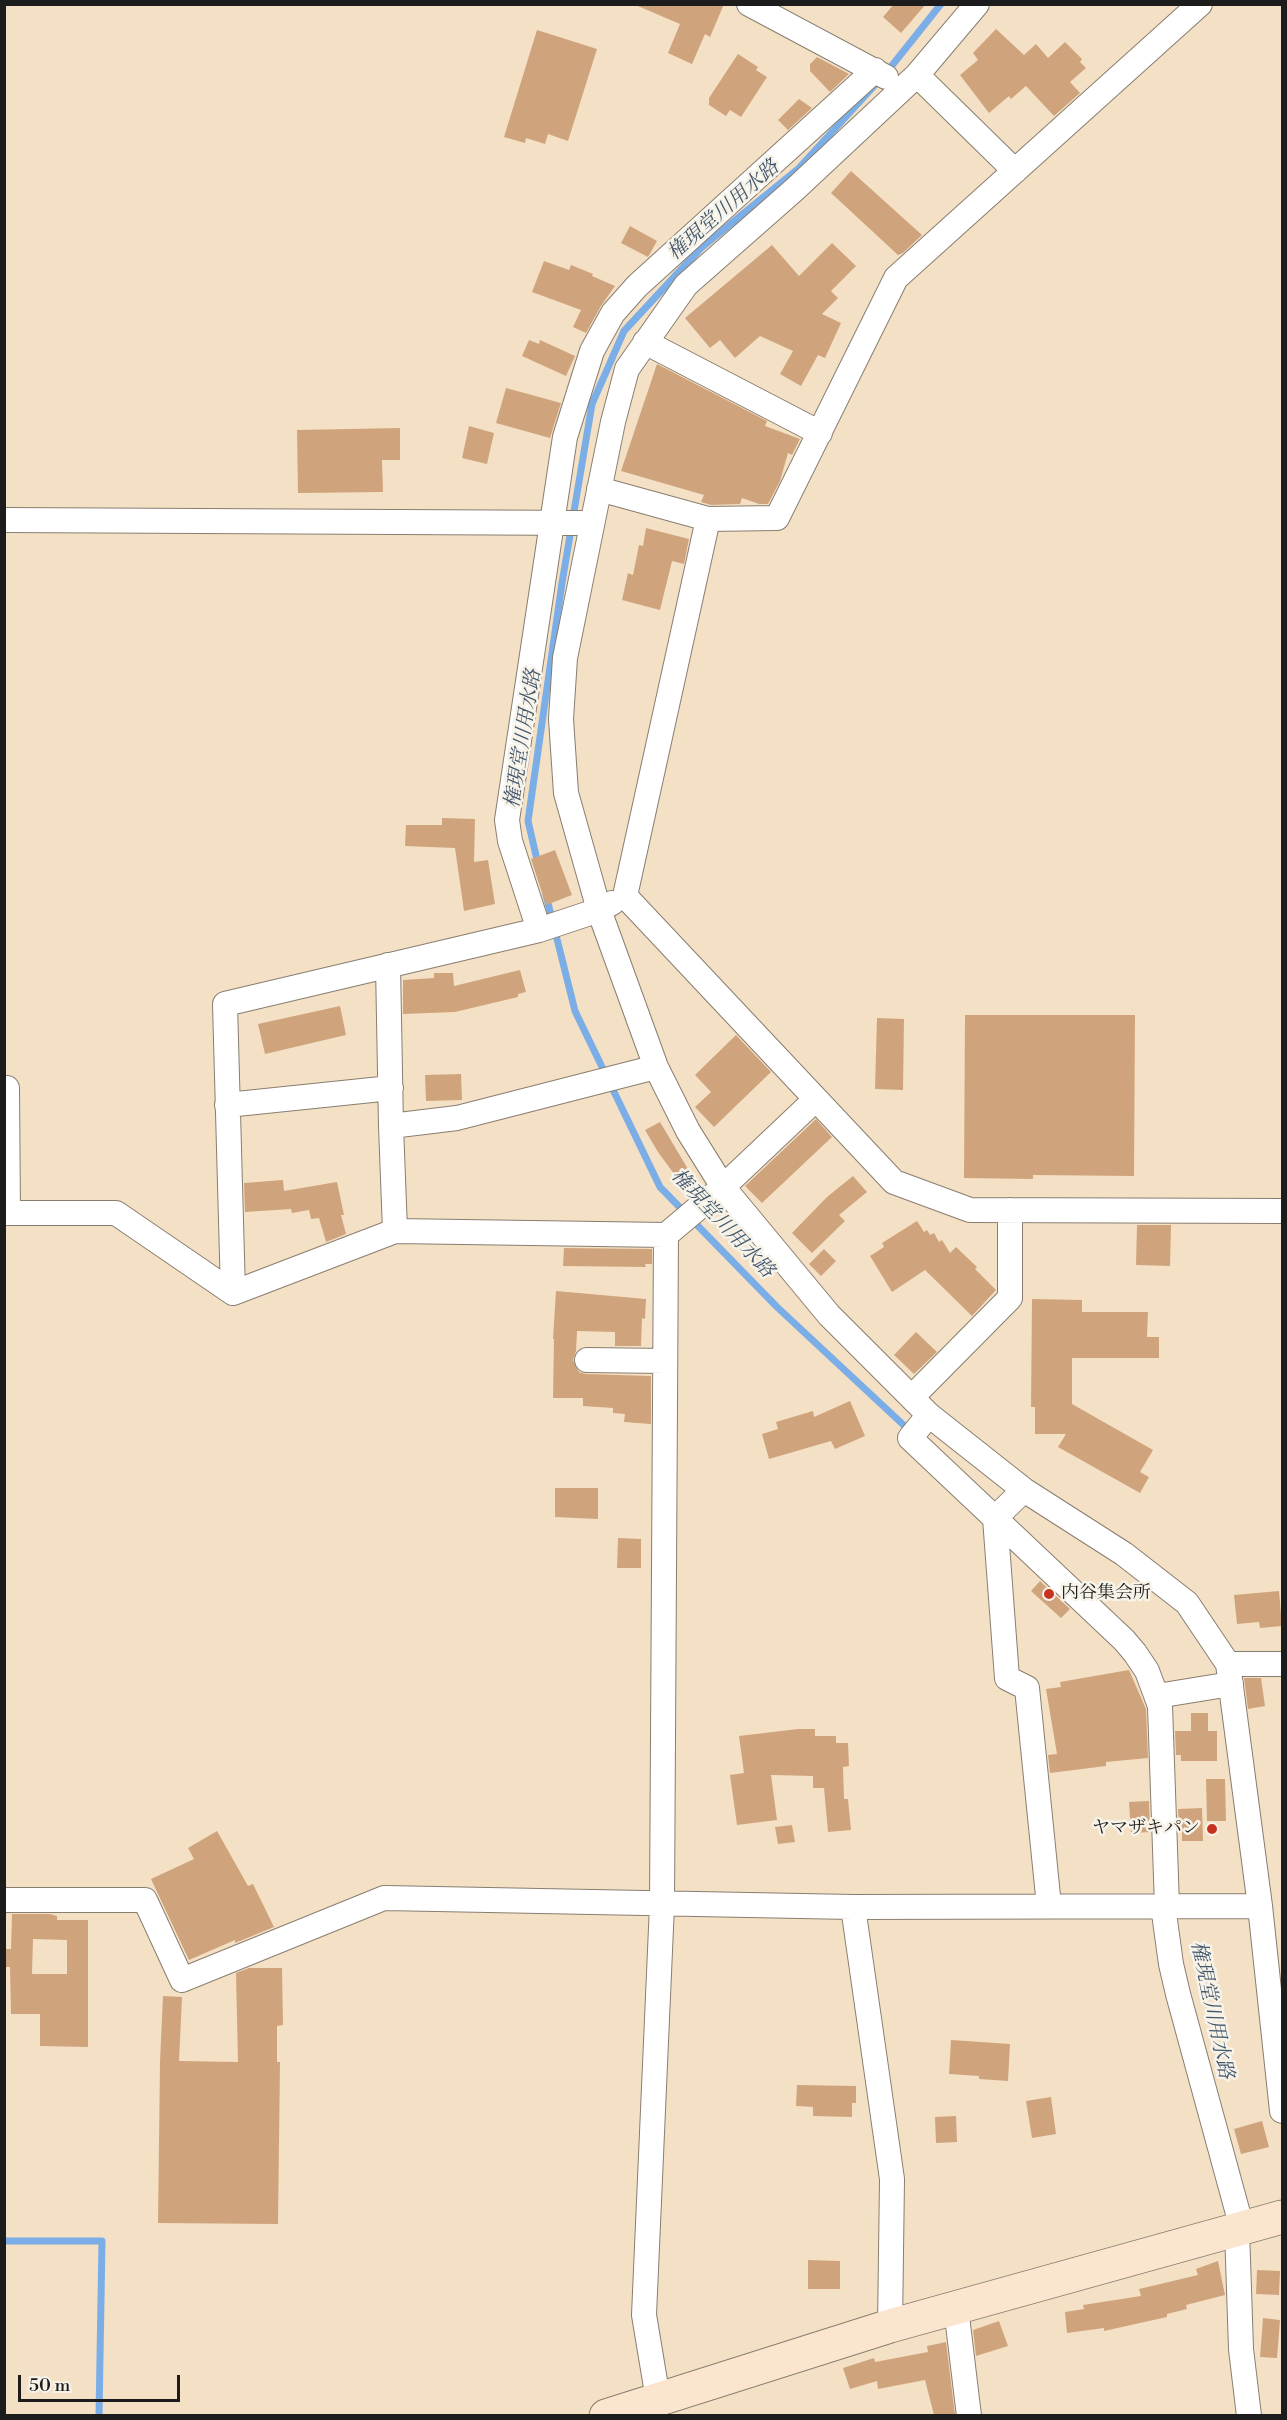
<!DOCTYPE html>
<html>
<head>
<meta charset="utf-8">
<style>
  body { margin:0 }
  #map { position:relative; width:1287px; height:2420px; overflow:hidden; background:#f4e0c5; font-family:"Libre Bodoni",serif }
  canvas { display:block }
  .frame { position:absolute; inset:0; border:6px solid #1c1c1c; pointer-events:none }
  .scale { position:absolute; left:18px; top:2375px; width:162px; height:27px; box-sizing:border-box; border:3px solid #1c1c1c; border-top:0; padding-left:8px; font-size:18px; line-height:21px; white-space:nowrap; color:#1c1c1c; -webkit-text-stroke:4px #f7f3e8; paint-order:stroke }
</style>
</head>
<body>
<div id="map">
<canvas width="1287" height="2420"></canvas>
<div class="frame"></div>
<div class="scale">50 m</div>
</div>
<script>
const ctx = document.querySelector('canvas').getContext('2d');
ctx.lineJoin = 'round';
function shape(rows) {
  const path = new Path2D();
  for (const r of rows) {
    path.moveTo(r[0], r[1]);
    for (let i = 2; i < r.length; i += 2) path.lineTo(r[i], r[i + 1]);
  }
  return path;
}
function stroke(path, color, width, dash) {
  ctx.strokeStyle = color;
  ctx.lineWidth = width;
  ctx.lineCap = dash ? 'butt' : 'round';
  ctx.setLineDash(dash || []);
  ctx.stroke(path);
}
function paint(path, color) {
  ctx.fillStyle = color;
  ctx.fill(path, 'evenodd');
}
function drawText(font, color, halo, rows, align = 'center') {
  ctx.font = font + ' "Libre Bodoni","Noto Serif JP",serif';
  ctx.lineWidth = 5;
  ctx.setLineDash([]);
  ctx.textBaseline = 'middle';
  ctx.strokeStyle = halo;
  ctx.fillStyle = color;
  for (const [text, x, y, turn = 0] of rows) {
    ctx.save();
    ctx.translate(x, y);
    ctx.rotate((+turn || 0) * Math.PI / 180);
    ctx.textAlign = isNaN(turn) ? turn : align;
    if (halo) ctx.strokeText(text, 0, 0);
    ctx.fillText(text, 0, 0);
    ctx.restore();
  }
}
const stream = shape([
  [886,73,941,4],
  [538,864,528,821,562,583,592,404,624,331,701,248,798,169,875,85],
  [546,895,575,1011,660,1187,777,1307,910,1431],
  [4,2241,102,2241,99,2416]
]);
const building = shape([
  [633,4,724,4,710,37,705,34,692,64,668,53,680,24],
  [894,4,926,4,901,33,883,17],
  [996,29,1024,55,1036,44,1048,58,1065,42,1082,59,1080,62,1086,68,1070,82,1080,93,1054,116,1026,86,1011,99,1009,96,989,113,960,75,978,60,973,53],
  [537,30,597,49,568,141,548,134,545,144,526,138,525,143,504,137],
  [738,54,758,67,756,70,767,77,741,117,730,110,726,116,709,105,709,98],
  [817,57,849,74,830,92,810,71,810,64],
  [799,99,812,108,788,130,778,120],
  [851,171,922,235,903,253,898,255,831,193],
  [630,226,657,241,648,257,621,243],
  [832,243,856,266,831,291,838,298,822,314,841,323,825,358,818,355,801,386,780,374,793,351,760,336,735,358,720,340,710,348,685,318,772,245,799,276],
  [544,261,569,270,571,265,593,274,592,276,615,286,601,306,586,333,573,327,581,310,532,292],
  [529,340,539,344,540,340,575,356,566,376,522,356],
  [657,364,767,421,765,426,800,439,792,455,788,453,780,481,768,504,759,504,742,498,740,504,711,505,701,502,704,495,621,471],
  [506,388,561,403,550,438,496,423],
  [469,426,494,433,487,464,462,458],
  [400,428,400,460,382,460,383,492,298,493,297,430],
  [646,528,689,539,684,564,672,561,660,610,622,600,628,573,633,575,639,545,643,546],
  [442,818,475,819,474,862,488,860,495,904,464,911,455,848,405,846,406,825,442,825],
  [555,850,572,895,546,905,531,859],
  [520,970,526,992,518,994,518,997,455,1012,403,1014,403,980,434,978,434,973,453,973,454,986],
  [340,1006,346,1035,265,1054,258,1024],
  [965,1015,1135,1015,1134,1176,1033,1175,1033,1179,964,1178],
  [877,1018,904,1019,903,1090,875,1089],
  [736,1035,771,1072,714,1127,695,1107,711,1092,695,1075],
  [461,1074,462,1100,426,1101,425,1075],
  [816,1119,832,1137,762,1203,745,1186],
  [660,1122,698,1186,688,1193,658,1152,645,1130],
  [853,1176,867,1192,839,1215,845,1221,812,1253,792,1233,827,1197],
  [283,1180,284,1191,337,1182,344,1215,341,1215,346,1234,326,1242,319,1218,311,1219,309,1210,292,1213,291,1209,245,1212,244,1183],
  [917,1221,924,1232,927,1230,930,1235,934,1233,939,1242,942,1240,950,1253,956,1247,977,1267,975,1269,996,1290,972,1316,925,1270,892,1292,870,1256,884,1247,882,1243],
  [1137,1225,1171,1225,1170,1266,1136,1265],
  [564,1248,652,1249,652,1264,645,1264,646,1267,563,1266],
  [824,1249,836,1261,821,1276,809,1264],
  [556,1291,646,1299,645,1319,642,1318,641,1346,615,1346,615,1332,577,1331,576,1351,573,1360,579,1372,586,1374,651,1376,651,1424,624,1422,625,1414,613,1413,613,1408,583,1406,583,1398,553,1398,554,1339,553,1339],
  [1032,1299,1082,1300,1082,1312,1148,1312,1147,1337,1159,1337,1159,1358,1072,1358,1072,1404,1153,1450,1140,1472,1149,1477,1140,1493,1058,1447,1066,1434,1035,1434,1035,1407,1031,1407],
  [916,1332,937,1352,914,1374,894,1355],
  [850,1401,865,1436,835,1449,831,1441,769,1459,762,1434,778,1429,776,1422,813,1411,814,1417],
  [555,1488,598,1488,598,1519,555,1517],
  [618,1538,641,1539,641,1568,617,1568],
  [1040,1581,1070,1609,1061,1618,1031,1591],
  [1279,1591,1282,1626,1260,1628,1259,1622,1237,1624,1234,1595],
  [1129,1670,1146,1709,1148,1758,1106,1762,1106,1766,1050,1773,1048,1755,1057,1754,1046,1689,1061,1687,1060,1682],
  [1244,1678,1261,1678,1265,1706,1248,1709],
  [1191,1713,1208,1713,1208,1731,1217,1731,1217,1761,1181,1761,1181,1755,1176,1755,1175,1731,1191,1731],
  [798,1729,815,1729,815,1736,836,1736,836,1743,848,1743,849,1766,843,1767,844,1799,848,1799,851,1830,828,1832,824,1788,813,1788,813,1776,771,1775,777,1820,737,1825,730,1775,744,1773,739,1736],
  [1206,1779,1225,1779,1226,1821,1207,1821],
  [1149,1801,1150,1832,1131,1833,1129,1802],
  [1202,1808,1203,1841,1182,1841,1182,1830,1179,1830,1178,1809],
  [792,1825,795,1842,778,1844,775,1827],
  [217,1831,248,1886,253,1884,274,1927,235,1943,235,1940,189,1960,151,1879,194,1859,188,1848],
  [12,1914,50,1914,57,1916,57,1920,88,1920,88,2047,40,2046,40,2014,11,2014,10,1967,4,1967,4,1949,11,1949],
  [33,1939,67,1940,67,1974,32,1974],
  [249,1968,282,1968,283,2025,277,2026,277,2062,280,2062,278,2224,158,2223,160,2061,163,1996,182,1997,179,2061,238,2062,236,1973],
  [951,2040,1010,2044,1008,2081,979,2079,979,2076,949,2074],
  [797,2085,856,2086,856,2103,852,2103,852,2117,813,2116,813,2107,796,2106],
  [1051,2097,1056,2134,1032,2138,1026,2101],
  [956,2116,957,2142,936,2143,935,2117],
  [1262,2121,1269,2147,1241,2154,1234,2129],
  [808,2260,840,2261,840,2289,808,2289],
  [1218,2261,1225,2295,1186,2305,1187,2309,1167,2314,1167,2317,1104,2331,1104,2328,1067,2333,1065,2312,1084,2309,1083,2305,1141,2296,1139,2289,1198,2275,1196,2269],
  [1257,2270,1280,2271,1279,2295,1256,2294],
  [1263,2318,1280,2320,1277,2358,1260,2357],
  [999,2321,1008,2346,976,2356,973,2330],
  [946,2342,955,2415,934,2415,925,2380,878,2389,877,2381,850,2389,843,2368,874,2358,875,2362,928,2352,927,2346]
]);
const street = shape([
  [749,4,886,77],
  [977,4,917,75,794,190,686,285,627,369,613,422,565,658,561,719,566,793,599,910,656,1067,688,1131,723,1187,829,1315,929,1415,1024,1490,1124,1554,1187,1603,1228,1664,1260,1906,1282,2111],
  [917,75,1015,171],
  [645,342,820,433],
  [599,489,708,519,777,518,896,278,1200,4],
  [708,519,625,896,894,1182,970,1210,1282,1211],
  [4,520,592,523],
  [539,930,510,841,507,820,565,437,592,351,613,313,637,286,875,70],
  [388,965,391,1126],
  [7,1088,8,1213],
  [227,1105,391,1088],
  [4,1213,116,1213,233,1293,395,1231,391,1126,457,1118,656,1067],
  [395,1231,666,1235],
  [233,1293,225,1004,539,930,599,910,612,903],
  [587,1360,665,1361],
  [912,1397,1010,1298,1010,1210],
  [929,1415,910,1438,1124,1640,1135,1653,1147,1671,1160,1706,1167,1906],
  [1024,1490,995,1518,1007,1678,1027,1688,1049,1906],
  [1228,1664,1282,1664],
  [1157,1696,1231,1684],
  [4,1900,145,1900,182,1980,384,1898,853,1907,1260,1906],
  [1163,1906,1171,1964,1178,1994,1242,2228],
  [853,1907,892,2179,890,2326],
  [1237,2230,1241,2349,1249,2416],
  [956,2308,969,2416],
  [658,2399,644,2315,662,1905,666,1235,723,1187,816,1099]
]);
const secondary = shape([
  [606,2416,890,2326,1282,2217]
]);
const markers = [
  [1049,1594,6,"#c8321e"],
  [1212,1829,6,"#c8321e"]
];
const poiNames = [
  ["内谷集会所",1061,1594],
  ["ヤマザキパン",1200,1829,"right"]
];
const waterNames = [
  ["権現堂川用水路",724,211,-41],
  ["権現堂川用水路",524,739,-81],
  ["権現堂川用水路",722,1224,47],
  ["権現堂川用水路",1211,2010,78]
];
stroke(stream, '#7baee7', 7);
paint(building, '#cfa47d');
stroke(street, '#887e70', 26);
stroke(secondary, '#887e70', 35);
stroke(street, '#fff', 24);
stroke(secondary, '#fce5cf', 33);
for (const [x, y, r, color] of markers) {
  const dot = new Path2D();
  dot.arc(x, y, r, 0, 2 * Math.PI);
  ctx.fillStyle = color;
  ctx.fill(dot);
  stroke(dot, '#f7f3e8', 2);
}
drawText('18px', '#1c1c1c', '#f7f3e8', poiNames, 'left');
drawText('italic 20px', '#42566d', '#f7f3e8', waterNames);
</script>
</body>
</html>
